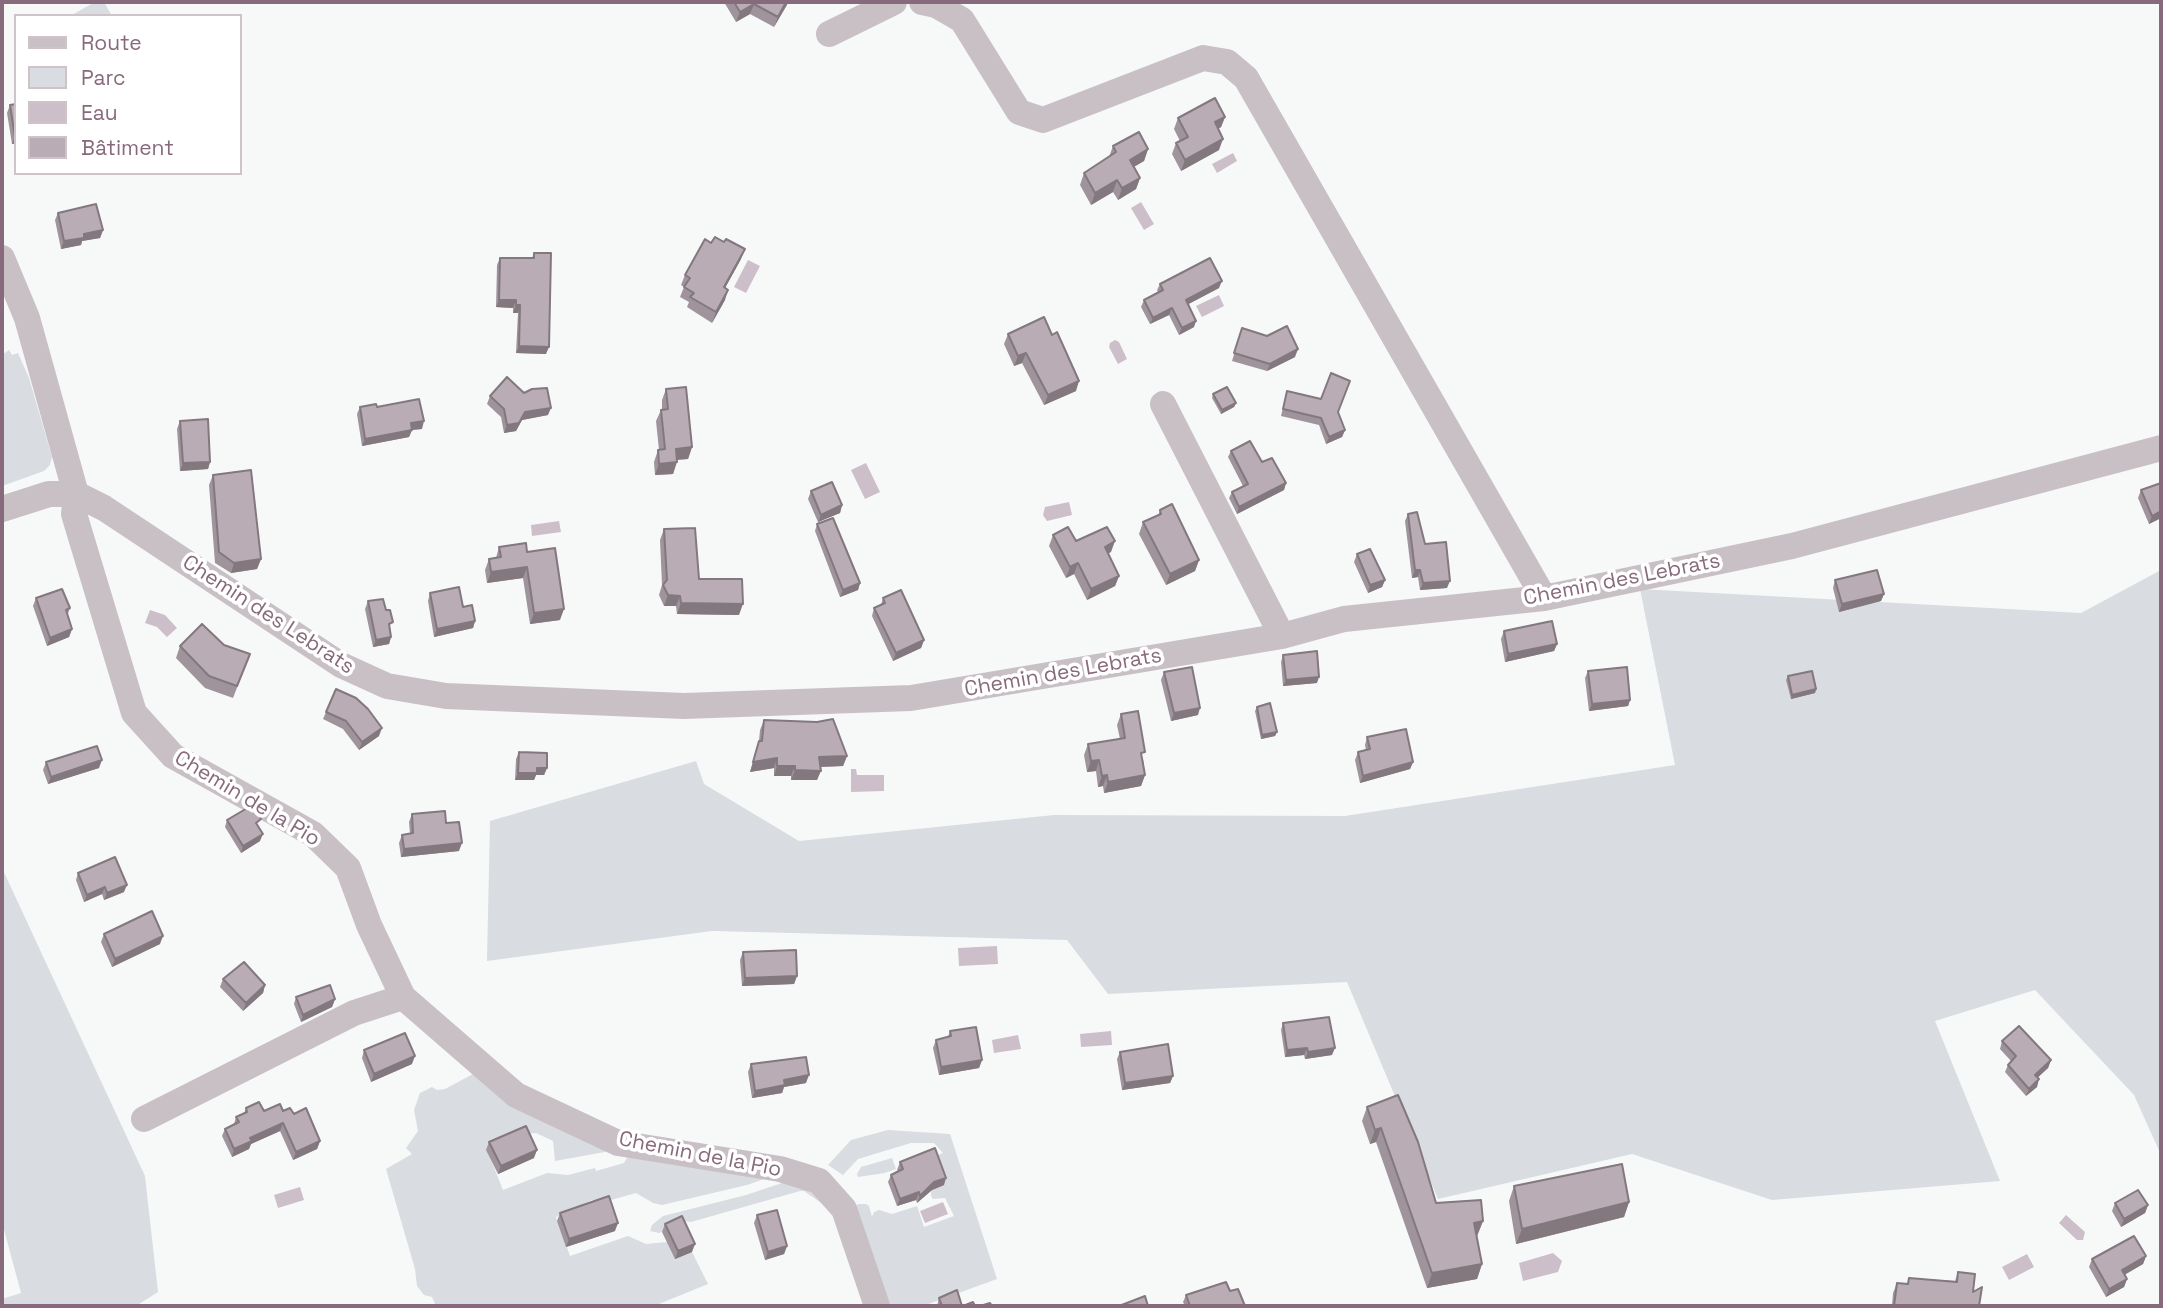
<!DOCTYPE html>
<html>
<head>
<meta charset="utf-8">
<style>
  body { margin:0 }
  #map { position:relative; width:2163px; height:1308px; overflow:hidden; background:#f7f9f9; font-family:"Space Grotesk",sans-serif }
  canvas { display:block }
  .frame { position:absolute; inset:0; border:4px solid #876a7b; pointer-events:none }
  .legend { position:absolute; left:14px; top:14px; width:228px; height:161px; box-sizing:border-box; background:#fff; border:2px solid #cfc3ca; margin:0; padding:9px 12px; list-style:none; font-size:21px; color:#876a7b }
  .legend li { display:flex; align-items:center; gap:14px; height:35px }
  .legend b { width:35px; border:2px solid #cfc3ca }
</style>
</head>
<body>
<div id="map">
<canvas width="2163" height="1308"></canvas>
<div class="frame"></div>
<ul class="legend">
<li><b style="height:9px;background:#c9c0c5"></b>Route</li>
<li><b style="height:19px;background:#d9dce0"></b>Parc</li>
<li><b style="height:19px;background:#cdbfc9"></b>Eau</li>
<li><b style="height:19px;background:#b9acb4"></b>Bâtiment</li>
</ul>
</div>
<script>
const ctx = document.querySelector('canvas').getContext('2d');
ctx.lineJoin = 'round';
function paint(path, color) {
  ctx.fillStyle = color;
  ctx.fill(path, 'evenodd');
}
function shape(rows) {
  const path = new Path2D();
  for (const r of rows) {
    path.moveTo(r[0], r[1]);
    for (let i = 2; i < r.length; i += 2) path.lineTo(r[i], r[i + 1]);
  }
  return path;
}
function stroke(path, color, width, dash) {
  ctx.strokeStyle = color;
  ctx.lineWidth = width;
  ctx.lineCap = dash ? 'butt' : 'round';
  ctx.setLineDash(dash || []);
  ctx.stroke(path);
}
function drawText(font, color, halo, rows, align = 'center') {
  ctx.font = font + ' "Space Grotesk",sans-serif';
  ctx.lineWidth = 7;
  ctx.setLineDash([]);
  ctx.textBaseline = 'middle';
  ctx.strokeStyle = halo;
  ctx.fillStyle = color;
  for (const [text, x, y, turn = 0] of rows) {
    ctx.save();
    ctx.translate(x, y);
    ctx.rotate((+turn || 0) * Math.PI / 180);
    ctx.textAlign = isNaN(turn) ? turn : align;
    if (halo) ctx.strokeText(text, 0, 0);
    ctx.fillText(text, 0, 0);
    ctx.restore();
  }
}
const green = shape([
  [95,2,104,2,112,16,70,16],
  [9,350,12,355,18,353,29,378,52,457,50,465,44,471,2,486,2,355],
  [2161,570,2161,1155,2134,1095,2035,990,1935,1021,2000,1181,1772,1200,1632,1154,1438,1199,1347,982,1108,994,1067,940,712,931,487,961,490,821,696,761,704,784,799,841,1054,815,1345,816,1675,765,1640,589,2081,613],
  [2,868,145,1176,158,1292,136,1306,2,1306,2,1299,21,1293,2,1222],
  [473,1074,608,1147,605,1152,555,1161,553,1141,536,1133,523,1134,487,1150,503,1190,547,1173,568,1175,595,1168,596,1171,624,1163,630,1153,764,1179,747,1185,662,1205,653,1203,636,1193,600,1203,592,1200,556,1217,570,1256,628,1236,646,1244,667,1242,692,1252,708,1284,654,1306,436,1306,432,1297,424,1295,417,1286,415,1269,386,1169,412,1154,406,1148,418,1131,414,1110,420,1093,432,1087,437,1090,445,1089],
  [888,1130,950,1134,997,1279,923,1306,882,1306,851,1210,858,1204,866,1204,869,1206,872,1217,874,1212,879,1210,892,1214,917,1206,924,1227,954,1216,945,1198,933,1199,931,1196,933,1157,943,1153,934,1143,911,1143,858,1159,843,1175,828,1165,851,1140],
  [892,1158,896,1169,885,1173,858,1177,857,1174,861,1167],
  [803,1182,824,1205,804,1191,800,1191,691,1222,683,1221,659,1233,650,1231,652,1225,663,1216,746,1195,782,1183]
]);
const water = shape([
  [1233,153,1237,161,1217,173,1212,164],
  [1141,202,1154,224,1144,230,1131,208],
  [748,260,760,266,746,293,734,287],
  [1219,295,1224,306,1202,317,1196,306],
  [1115,340,1119,342,1127,359,1118,364,1109,347,1110,343],
  [866,463,880,492,865,499,851,470],
  [1069,502,1072,515,1047,521,1043,515,1045,507],
  [559,521,561,532,532,536,531,525],
  [150,610,165,615,177,628,167,637,157,627,145,623],
  [851,769,856,769,857,775,884,775,884,791,851,792],
  [997,946,998,964,959,966,958,948],
  [1111,1031,1112,1045,1081,1047,1080,1034],
  [1018,1035,1021,1049,994,1053,992,1040],
  [300,1187,304,1200,278,1208,274,1195],
  [943,1202,948,1214,925,1223,920,1211],
  [2066,1215,2085,1232,2083,1240,2077,1240,2059,1223],
  [1553,1253,1562,1261,1558,1272,1523,1281,1519,1263],
  [2027,1254,2034,1267,2009,1280,2002,1267]
]);
const minor = shape([
  [922,2,936,5,962,20,1019,112,1043,120,1203,58,1227,62,1246,78,1544,598],
  [829,34,894,2],
  [2,258,27,318,76,494,74,514,134,713,173,756,313,834,348,868,369,925,403,997,516,1095,618,1143,780,1169,819,1181,844,1209,877,1306],
  [1163,404,1282,636],
  [2,509,49,494,76,494,104,508,341,665,387,686,446,696,684,706,911,698,1282,636,1344,619,1544,598,1792,546,2161,448],
  [144,1119,354,1013,403,997]
]);
const wall = shape([
  [724,2,788,2,774,27,750,14,736,22],
  [16,104,16,144,12,144,7,113,10,105],
  [1225,117,1221,127,1218,129,1219,150,1181,171,1172,154,1176,143,1180,141,1174,129,1178,118],
  [1113,146,1148,149,1144,161,1134,167,1140,178,1136,189,1118,200,1113,192,1091,205,1080,185,1084,173,1109,157],
  [58,213,103,230,100,238,82,241,81,245,61,249,55,220],
  [534,253,546,354,516,353,518,313,513,313,513,308,496,307,497,265,500,258,532,258],
  [741,259,725,288,725,300,712,323,687,307,689,302,680,297,684,287,681,285,685,275],
  [1160,284,1219,288,1188,304,1194,327,1179,335,1169,315,1150,324,1141,307,1144,300,1158,292,1157,290],
  [1242,328,1295,357,1267,371,1232,361],
  [1008,334,1076,391,1044,405,1022,363,1014,366,1004,344],
  [666,389,692,447,688,459,677,460,673,474,655,475,654,462,658,450,659,450,656,421,661,410,662,409,662,400],
  [1287,391,1338,412,1345,430,1342,437,1326,444,1319,425,1281,416],
  [1213,394,1236,403,1234,407,1221,414,1212,398],
  [490,396,548,415,522,420,516,431,504,433,501,417,487,404],
  [360,407,377,407,422,429,412,430,409,437,362,446,357,414],
  [180,421,210,462,208,469,180,471,177,429],
  [1231,451,1262,462,1286,483,1284,490,1237,514,1229,498,1232,492,1243,486,1228,457],
  [213,475,261,559,257,569,231,573,215,563,209,485],
  [2141,490,2161,518,2149,524,2138,498],
  [811,491,842,505,840,513,818,522,808,499],
  [1160,510,1199,560,1195,571,1166,585,1139,534,1143,522,1158,516],
  [1408,514,1425,544,1447,588,1420,590,1418,577,1412,578,1405,521],
  [817,524,860,583,858,590,840,597,815,531],
  [664,529,699,579,739,615,677,614,676,606,664,606,659,595,662,585,660,540],
  [1053,535,1111,552,1108,553,1119,576,1115,586,1087,600,1074,574,1066,578,1049,546],
  [499,547,527,552,560,620,530,624,523,578,487,583,485,570,489,559,496,558],
  [1357,554,1385,580,1382,587,1368,593,1354,562],
  [1835,580,1884,594,1881,601,1839,612,1833,588],
  [430,593,463,607,475,621,473,628,434,637,428,601],
  [36,598,70,608,67,616,72,629,69,637,47,646,33,606],
  [883,598,924,640,921,648,893,661,872,616,874,608,881,605],
  [368,601,390,629,391,637,389,644,373,647,365,609],
  [1504,631,1557,644,1554,651,1505,662,1501,639],
  [224,645,250,654,233,698,205,688,176,658,180,646],
  [1283,655,1317,683,1283,686,1281,662],
  [1588,671,1630,700,1628,706,1589,711,1585,678],
  [1164,672,1198,715,1171,721,1161,680],
  [1788,676,1816,689,1815,693,1791,699,1786,680],
  [1257,707,1277,732,1275,736,1261,739,1255,711],
  [326,712,379,736,359,750,343,729,323,719],
  [1121,714,1143,759,1145,775,1141,786,1104,793,1103,786,1098,787,1096,771,1087,772,1084,755,1088,744,1120,739,1117,725],
  [764,720,847,756,843,766,820,767,817,780,791,780,791,776,774,776,774,768,750,772,759,741,760,730],
  [1367,737,1413,762,1410,769,1360,783,1355,760,1358,752,1366,750,1365,745],
  [519,752,547,768,544,775,536,775,534,780,515,780,516,759],
  [46,762,99,768,48,784,43,770],
  [412,814,446,823,459,851,401,857,399,843,402,835,410,834,409,822],
  [227,820,258,826,260,841,241,853,225,827],
  [78,873,124,892,104,900,102,894,84,902,76,880],
  [104,934,160,944,112,967,101,942],
  [743,952,797,976,794,984,742,986,740,960],
  [223,979,265,985,263,993,243,1011,220,987],
  [296,997,335,999,332,1007,301,1022,294,1004],
  [1283,1023,1332,1055,1305,1059,1304,1055,1285,1057,1281,1030],
  [950,1031,982,1060,979,1068,939,1075,933,1048,936,1040,948,1037],
  [2002,1041,2051,1060,2048,1068,2038,1077,2037,1087,2026,1096,2005,1072,2008,1065,2011,1061,2000,1049],
  [364,1050,412,1064,371,1082,362,1058],
  [1120,1052,1173,1076,1170,1083,1122,1090,1117,1059],
  [751,1064,806,1083,784,1087,782,1093,752,1098,748,1072],
  [1367,1107,1436,1203,1483,1221,1477,1236,1482,1264,1477,1279,1427,1288,1376,1142,1370,1144,1362,1121],
  [246,1108,264,1111,283,1111,294,1114,320,1141,317,1149,293,1160,280,1131,251,1144,249,1149,232,1157,222,1136,225,1129,234,1124,236,1117,244,1114],
  [489,1142,534,1158,498,1174,486,1150],
  [900,1162,944,1185,932,1190,917,1203,916,1200,897,1206,888,1182,891,1175,898,1171,897,1170],
  [1514,1186,1629,1202,1624,1217,1516,1244,1509,1201],
  [2115,1203,2148,1205,2145,1213,2121,1227,2112,1211],
  [560,1213,615,1231,566,1247,557,1221],
  [757,1215,787,1246,784,1254,765,1260,754,1223],
  [665,1224,692,1252,675,1259,662,1232],
  [2146,1256,2143,1264,2124,1275,2127,1279,2124,1287,2106,1297,2089,1267,2092,1259],
  [1958,1272,1973,1292,1979,1306,1892,1306,1893,1293,1897,1283,1907,1284,1909,1278,1955,1281],
  [1230,1291,1245,1306,1185,1306,1183,1302,1186,1295],
  [939,1298,962,1306,937,1306]
]);
const shadedWall = shape([
  [786,2,788,2,787,5,774,27,778,17],
  [754,4,750,14,736,22,740,12],
  [1225,117,1221,127,1211,133,1215,122],
  [16,136,16,144,12,144,15,137],
  [1223,139,1219,150,1181,171,1185,160],
  [1148,149,1144,161,1126,171,1130,160],
  [1140,178,1136,189,1118,200,1122,188],
  [1117,180,1113,192,1091,205,1095,193],
  [103,230,100,238,82,241,81,245,61,249,64,241,84,234],
  [745,249,741,259,720,297,724,287],
  [1222,281,1219,288,1183,307,1186,300],
  [728,290,725,300,712,323,716,312],
  [499,300,516,300,513,308,496,307],
  [516,305,520,305,518,313,513,313],
  [1172,308,1169,315,1150,324,1153,318],
  [1196,321,1194,327,1179,335,1182,328],
  [519,346,549,347,546,354,516,353],
  [1298,349,1295,357,1267,371,1270,364],
  [1026,353,1022,363,1014,366,1018,356],
  [1079,381,1076,391,1044,405,1048,395],
  [1236,403,1234,407,1221,414,1222,410],
  [551,408,548,415,522,420,516,431,504,433,507,425,525,412],
  [424,421,422,429,409,430,411,423],
  [412,430,409,437,362,446,365,439],
  [1345,430,1342,437,1326,444,1329,437],
  [692,447,688,459,671,460,676,449],
  [210,462,208,469,180,471,183,463],
  [677,462,673,474,655,475,659,464],
  [1286,483,1284,490,1237,514,1239,507],
  [842,505,840,513,818,522,821,515],
  [2161,511,2161,518,2149,524,2152,516],
  [1115,541,1111,552,1101,557,1105,547],
  [261,559,257,569,231,573,234,563],
  [1199,560,1195,571,1166,585,1170,574],
  [1078,563,1074,574,1066,578,1070,567],
  [527,567,523,578,487,583,491,572],
  [1415,570,1420,570,1418,577,1412,578],
  [1119,576,1115,586,1087,600,1091,589],
  [1385,580,1382,587,1368,593,1370,585],
  [1450,581,1447,588,1420,590,1423,583],
  [860,583,858,590,840,597,843,590],
  [1884,594,1881,601,1839,612,1842,604],
  [668,595,680,596,676,606,664,606],
  [681,603,743,604,739,615,677,614],
  [564,609,560,620,530,624,534,613],
  [475,621,473,628,434,637,437,629],
  [72,629,69,637,47,646,50,638],
  [391,637,389,644,373,647,376,640],
  [924,640,921,648,893,661,896,653],
  [1557,644,1554,651,1505,662,1508,654],
  [1319,677,1317,683,1283,686,1286,680],
  [1816,689,1815,693,1791,699,1792,695],
  [1630,700,1628,706,1589,711,1592,704],
  [1200,708,1198,715,1171,721,1174,713],
  [382,728,379,736,359,750,362,742],
  [1277,732,1275,736,1261,739,1262,735],
  [847,756,843,766,815,767,819,757],
  [777,758,774,768,750,772,753,762],
  [102,760,99,768,48,784,51,777],
  [1099,760,1096,771,1087,772,1091,761],
  [1413,762,1410,769,1360,783,1363,776],
  [777,766,795,766,791,776,774,776],
  [537,768,547,768,544,775,536,775,534,780,515,780,518,773],
  [795,770,821,771,817,780,791,780],
  [1107,775,1103,786,1098,787,1102,776],
  [1145,775,1141,786,1104,793,1108,782],
  [263,834,260,841,241,853,243,846],
  [462,843,459,851,401,857,404,849],
  [127,885,124,892,104,900,107,893],
  [105,887,102,894,84,902,87,895],
  [163,936,160,944,112,967,115,959],
  [797,976,794,984,742,986,745,978],
  [265,985,263,993,243,1011,246,1003],
  [335,999,332,1007,301,1022,303,1015],
  [1307,1048,1304,1055,1285,1057,1287,1050],
  [1335,1048,1332,1055,1305,1059,1308,1052],
  [415,1056,412,1064,371,1082,374,1074],
  [982,1060,979,1068,939,1075,941,1067],
  [2051,1060,2048,1068,2033,1082,2035,1075],
  [809,1075,806,1083,784,1087,782,1093,752,1098,755,1091,784,1080],
  [1173,1076,1170,1083,1122,1090,1125,1083],
  [2039,1079,2037,1087,2026,1096,2029,1089],
  [283,1123,280,1131,251,1144,249,1149,232,1157,234,1149,250,1138],
  [1381,1128,1376,1142,1370,1144,1375,1130],
  [320,1141,317,1149,293,1160,296,1152],
  [537,1150,534,1158,498,1174,501,1166],
  [946,1178,944,1185,932,1190,917,1203,920,1196,934,1182],
  [919,1192,916,1200,897,1206,900,1199],
  [1629,1202,1624,1217,1516,1244,1522,1229],
  [2148,1205,2145,1213,2121,1227,2124,1219],
  [1483,1221,1477,1236,1469,1237,1474,1223],
  [618,1223,615,1231,566,1247,569,1239],
  [695,1244,692,1252,675,1259,678,1251],
  [787,1246,784,1254,765,1260,768,1252],
  [2146,1256,2143,1264,2119,1278,2122,1270],
  [1482,1264,1477,1279,1427,1288,1432,1273],
  [2127,1279,2124,1287,2106,1297,2109,1289]
]);
const building = shape([
  [734,2,786,2,778,17,754,4,740,12,734,2],
  [1215,98,1225,117,1215,122,1223,139,1185,160,1176,143,1188,137,1178,118,1215,98],
  [16,104,16,136,15,137,10,105,16,104],
  [1139,132,1148,149,1130,160,1140,178,1122,188,1117,180,1095,193,1084,173,1116,152,1113,146,1139,132],
  [96,204,103,230,84,234,84,238,64,241,58,213,96,204],
  [715,237,724,242,726,239,745,249,724,287,728,290,716,312,690,297,694,293,684,287,690,278,685,275,705,239,711,243,715,237],
  [534,253,551,253,549,347,519,346,520,305,516,305,516,300,499,300,500,258,534,258,534,253],
  [1210,258,1222,281,1186,300,1196,321,1182,328,1172,308,1153,318,1144,300,1163,290,1160,284,1210,258],
  [1044,317,1052,335,1057,332,1079,381,1048,395,1026,353,1018,356,1008,334,1044,317],
  [1287,326,1298,349,1270,364,1234,353,1242,328,1267,336,1287,326],
  [1331,373,1350,381,1338,412,1345,430,1329,437,1321,418,1283,409,1287,391,1321,399,1331,373],
  [507,377,524,393,532,389,547,388,551,408,525,412,519,423,507,425,504,409,490,396,507,377],
  [686,387,692,447,676,449,677,462,659,464,658,450,665,449,661,410,668,409,666,389,686,387],
  [1227,387,1236,403,1222,410,1213,394,1227,387],
  [419,399,424,421,411,423,412,430,365,439,360,407,376,404,377,407,419,399],
  [208,419,210,462,183,463,180,421,208,419],
  [1250,441,1262,462,1272,458,1286,483,1239,507,1232,492,1248,484,1231,451,1250,441],
  [251,470,261,559,234,563,219,552,213,475,251,470],
  [832,482,842,505,821,515,811,491,832,482],
  [2161,483,2161,511,2152,516,2141,490,2161,483],
  [1172,504,1199,560,1170,574,1143,522,1161,514,1160,510,1172,504],
  [1417,512,1425,544,1446,542,1450,581,1423,583,1420,570,1415,570,1408,514,1417,512],
  [833,518,860,583,843,590,817,524,833,518],
  [1068,527,1076,541,1107,527,1115,541,1105,547,1119,576,1091,589,1078,563,1070,567,1053,535,1068,527],
  [695,528,699,579,742,579,743,604,681,603,680,596,668,595,663,585,667,580,664,529,695,528],
  [526,543,527,552,555,548,564,609,534,613,527,567,491,572,489,559,501,557,499,547,526,543],
  [1370,549,1385,580,1370,585,1357,554,1370,549],
  [1877,570,1884,594,1842,604,1835,580,1877,570],
  [459,587,463,607,472,605,475,621,437,629,430,593,459,587],
  [62,589,70,608,66,610,72,629,50,638,36,598,62,589],
  [901,590,924,640,896,653,874,608,885,603,883,598,901,590],
  [383,599,386,610,390,610,393,622,389,624,391,637,376,640,368,601,383,599],
  [1552,621,1557,644,1508,654,1504,631,1552,621],
  [202,624,224,645,250,654,237,686,209,676,180,646,202,624],
  [1317,651,1319,677,1286,680,1283,655,1317,651],
  [1192,667,1200,708,1174,713,1164,672,1192,667],
  [1627,667,1630,700,1592,704,1588,671,1627,667],
  [1812,671,1816,689,1792,695,1788,676,1812,671],
  [336,689,356,698,368,709,382,728,362,742,346,721,326,712,336,689],
  [1270,703,1277,732,1262,735,1257,707,1270,703],
  [1138,711,1145,752,1141,753,1145,775,1108,782,1107,775,1102,776,1099,760,1091,761,1088,744,1125,738,1121,714,1138,711],
  [833,719,847,756,819,757,821,771,795,770,795,766,777,766,777,758,753,762,759,741,762,741,764,720,817,722,833,719],
  [1406,729,1413,762,1363,776,1358,752,1370,749,1367,737,1406,729],
  [97,746,102,760,51,777,46,762,97,746],
  [519,752,547,753,547,768,537,768,537,773,518,773,519,752],
  [249,807,258,812,261,819,256,823,263,834,243,846,227,820,249,807],
  [445,811,446,823,459,822,462,843,404,849,402,835,413,833,412,814,445,811],
  [115,857,127,885,107,893,105,887,87,895,78,873,115,857],
  [152,911,163,936,115,959,104,934,152,911],
  [796,950,797,976,745,978,743,952,796,950],
  [244,962,265,985,246,1003,223,979,244,962],
  [330,985,335,999,303,1015,296,997,330,985],
  [1329,1017,1335,1048,1308,1052,1307,1048,1287,1050,1283,1023,1329,1017],
  [2019,1026,2051,1060,2035,1075,2039,1079,2029,1089,2008,1065,2016,1056,2002,1041,2019,1026],
  [976,1027,982,1060,941,1067,936,1040,951,1036,950,1031,976,1027],
  [405,1033,415,1056,374,1074,364,1050,405,1033],
  [1168,1044,1173,1076,1125,1083,1120,1052,1168,1044],
  [806,1057,809,1075,784,1080,785,1085,755,1091,751,1064,806,1057],
  [1398,1095,1418,1142,1436,1203,1481,1200,1483,1221,1474,1223,1482,1264,1432,1273,1381,1128,1375,1130,1367,1107,1398,1095],
  [259,1102,264,1111,280,1104,283,1111,290,1108,294,1114,306,1108,320,1141,296,1152,283,1123,250,1138,252,1141,234,1149,225,1129,239,1122,236,1117,247,1112,246,1108,259,1102],
  [526,1126,537,1150,501,1166,489,1142,526,1126],
  [935,1148,946,1178,934,1182,920,1196,919,1192,900,1199,891,1175,903,1169,900,1162,935,1148],
  [1622,1164,1629,1202,1522,1229,1514,1186,1622,1164],
  [2138,1190,2148,1205,2124,1219,2115,1203,2138,1190],
  [609,1196,618,1223,569,1239,560,1213,609,1196],
  [777,1210,787,1246,768,1252,757,1215,777,1210],
  [682,1216,695,1244,678,1251,665,1224,682,1216],
  [2134,1236,2146,1256,2122,1270,2127,1279,2109,1289,2092,1259,2134,1236],
  [1958,1272,1975,1274,1973,1292,1982,1287,1979,1306,1894,1306,1897,1283,1908,1284,1909,1278,1957,1282,1958,1272],
  [1226,1282,1230,1291,1238,1289,1245,1306,1190,1306,1186,1295,1226,1282],
  [957,1290,962,1306,942,1306,939,1298,957,1290],
  [1145,1296,1148,1306,1119,1306,1145,1296],
  [973,1302,975,1306,963,1306,973,1302],
  [990,1303,992,1306,980,1306,990,1303]
]);
const streetNames = [
  ["Chemin des Lebrats",1622,580,-11],
  ["Chemin des Lebrats",268,615,33],
  ["Chemin des Lebrats",1063,673,-10],
  ["Chemin de la Pio",247,799,31],
  ["Chemin de la Pio",700,1155,11]
];
paint(green, '#d9dce0');
paint(water, '#cdbfc9');
stroke(minor, '#c9c0c5', 26);
paint(wall, '#9f949b');
paint(shadedWall, '#82787e');
paint(building, '#b9acb4');
stroke(building, '#82787e', 2);
drawText('21px', '#876a7b', '#fff', streetNames);
</script>
</body>
</html>
